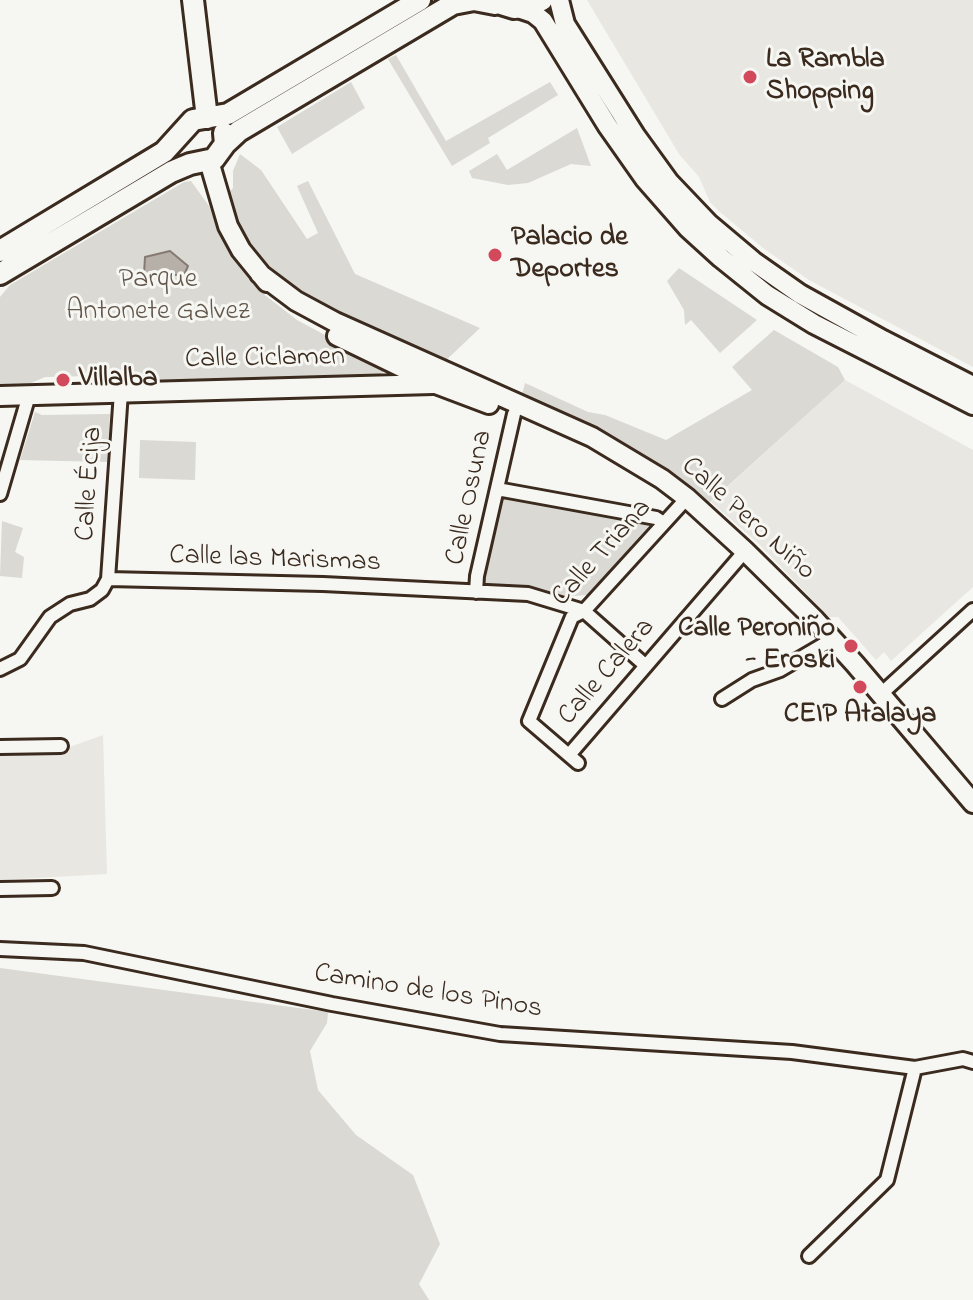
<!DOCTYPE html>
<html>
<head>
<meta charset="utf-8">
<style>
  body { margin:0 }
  canvas { display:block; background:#f6f6f2 }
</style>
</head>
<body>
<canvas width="973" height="1300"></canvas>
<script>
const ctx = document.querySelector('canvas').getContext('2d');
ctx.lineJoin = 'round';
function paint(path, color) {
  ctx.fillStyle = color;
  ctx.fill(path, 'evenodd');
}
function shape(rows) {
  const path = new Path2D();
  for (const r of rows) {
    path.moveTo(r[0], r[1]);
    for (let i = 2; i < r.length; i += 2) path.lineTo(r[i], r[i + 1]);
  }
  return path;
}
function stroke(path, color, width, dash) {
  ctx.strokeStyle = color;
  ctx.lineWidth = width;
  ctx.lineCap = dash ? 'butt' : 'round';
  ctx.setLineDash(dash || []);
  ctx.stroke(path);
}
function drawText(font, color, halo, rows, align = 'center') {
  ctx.font = font + ' "Indie Flower",sans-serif';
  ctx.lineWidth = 6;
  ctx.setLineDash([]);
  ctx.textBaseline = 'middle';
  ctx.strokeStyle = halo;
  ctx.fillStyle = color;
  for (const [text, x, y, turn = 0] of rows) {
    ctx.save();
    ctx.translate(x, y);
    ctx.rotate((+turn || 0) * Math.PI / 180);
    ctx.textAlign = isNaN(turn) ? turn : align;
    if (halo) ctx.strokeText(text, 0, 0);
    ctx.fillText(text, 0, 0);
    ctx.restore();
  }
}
const built = shape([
  [587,0,973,0,973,367,809,280,763,248,720,212,710,202,699,177,679,154],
  [845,380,973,450,973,587,891,661,884,652,876,660,838,617,829,617,759,544,711,502],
  [103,735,107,874,0,880,0,755,56,752]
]);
const green = shape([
  [396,55,446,141,550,82,558,95,488,138,490,143,452,166,388,59],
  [351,82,365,108,292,154,277,127],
  [577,128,591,166,571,164,528,183,508,185,472,178,469,171,497,154,507,170],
  [240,154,261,170,307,239,318,233,297,186,308,181,355,274,480,328,442,364,338,318,282,281,249,244,233,211,228,193,233,188,233,171],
  [191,181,209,206,218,230,232,256,261,292,297,320,379,364,384,367,383,373,378,375,105,382,90,376,45,377,29,384,0,386,0,297,10,285,184,182],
  [679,268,757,320,720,353,691,320,685,325,684,310,667,281],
  [774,330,838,367,845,380,709,503,666,468,637,451,521,399,525,383,588,412,605,415,666,440,752,390,732,367],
  [35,412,42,415,110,414,107,462,20,460],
  [140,440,196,442,195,480,139,478],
  [497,489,656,518,587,595,562,597,543,591,477,585],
  [2,521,23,528,15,552,24,557,22,578,0,576],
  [0,968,328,1012,327,1023,310,1051,318,1090,356,1135,413,1175,440,1244,419,1284,429,1300,0,1300]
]);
const water = shape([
  [170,251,188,266,184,275,144,274,145,257,170,251]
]);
const street = shape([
  [497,489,656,518,664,523],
  [0,494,29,395],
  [108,579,323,584,528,594,584,611,646,666],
  [476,592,477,576,514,414],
  [0,669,20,659,50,617,70,604,90,599,102,590,108,579,121,392],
  [881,694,973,610],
  [722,699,752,680,780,670,833,639],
  [0,747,61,746],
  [569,755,745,551],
  [578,763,529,721,572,617,584,611,687,498],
  [0,889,52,888],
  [0,949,84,953,332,1004,500,1034,792,1052,915,1068,963,1059,973,1062],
  [809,1256,887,1180,915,1068]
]);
const secondary = shape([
  [559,0,565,24,635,135,669,182,709,224,753,261,800,294,883,340,973,386],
  [518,8,533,13,543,21,607,125,645,179,688,228,721,258,767,295,814,324,973,405],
  [209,161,228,226,241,250,267,282],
  [260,274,296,301,335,322,592,437,662,479,687,498,745,551,815,620,855,664,973,803],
  [337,336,436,384,489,404],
  [0,396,433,384]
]);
const primary = shape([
  [193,0,207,118],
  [488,0,514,8,528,6,542,0],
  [225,144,239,131,453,4,474,0,495,4],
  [0,251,164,152,193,120,228,114,420,0],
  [0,274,171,172,190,164,214,159,225,144,224,133]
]);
const markers = [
  [750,77,8,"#d1495b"],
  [495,255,8,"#d1495b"],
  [63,380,8,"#d1495b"],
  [851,646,8,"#d1495b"],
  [860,687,8,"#d1495b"]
];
const poiNames = [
  ["La Rambla",766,61],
  ["Shopping",766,93],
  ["Palacio de",511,239],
  ["Deportes",511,271],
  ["Villalba",79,380],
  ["Calle Peroniño",835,630,"right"],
  ["- Eroski",835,662,"right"],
  ["CEIP Atalaya",860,716,"center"]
];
const parkNames = [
  ["Parque",158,281],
  ["Antonete Galvez",158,313]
];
const streetNames = [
  ["Calle Ciclamen",265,360,-1],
  ["Calle Écija",91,484,-86],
  ["Calle Osuna",471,498,-78],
  ["Calle Pero Niño",747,520,42],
  ["Calle Triana",603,554,-48],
  ["Calle las Marismas",275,561,2],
  ["Calle Calera",608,673,-49],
  ["Camino de los Pinos",428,993,9]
];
paint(built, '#e8e7e2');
paint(green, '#dad9d3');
paint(water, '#b6b0a9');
stroke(water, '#857a71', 2);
stroke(street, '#3b2a1e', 18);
stroke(secondary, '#3b2a1e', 24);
stroke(primary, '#3b2a1e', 26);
stroke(street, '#f6f6f2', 12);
stroke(secondary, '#f6f6f2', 18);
stroke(primary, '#f6f6f2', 20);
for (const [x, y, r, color] of markers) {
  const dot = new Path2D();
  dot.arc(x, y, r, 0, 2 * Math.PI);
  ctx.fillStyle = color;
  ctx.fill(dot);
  stroke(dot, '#f6f6f2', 3);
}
drawText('bold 28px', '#3b2a1e', '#f6f6f2', poiNames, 'left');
drawText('28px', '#63564b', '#f6f6f2', parkNames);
drawText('28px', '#3b2a1e', '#f6f6f2', streetNames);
</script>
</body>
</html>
